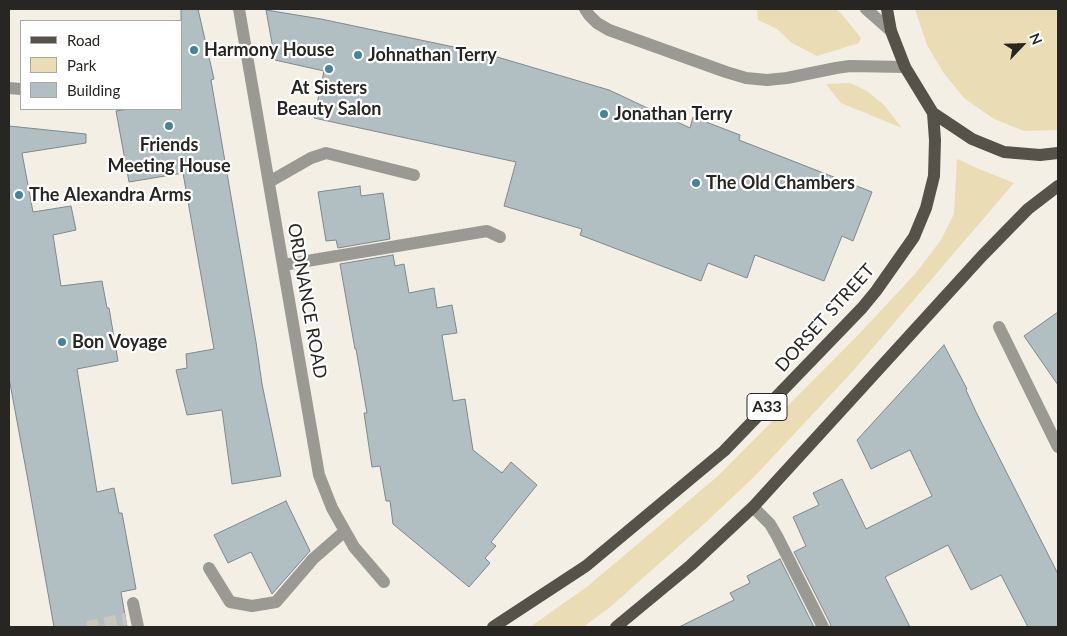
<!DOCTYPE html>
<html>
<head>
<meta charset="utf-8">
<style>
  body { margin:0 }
  #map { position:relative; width:1067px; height:636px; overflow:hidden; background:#f3efe4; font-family:Lato,sans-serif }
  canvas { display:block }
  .frame { position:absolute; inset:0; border:10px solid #282622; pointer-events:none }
  .legend { position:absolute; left:20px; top:20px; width:162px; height:90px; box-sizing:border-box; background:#fff; border:1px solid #a9a8a7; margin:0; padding:6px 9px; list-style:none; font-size:15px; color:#282622 }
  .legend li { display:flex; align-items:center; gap:10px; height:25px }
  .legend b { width:25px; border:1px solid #a9a8a7 }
  .north { position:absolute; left:997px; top:20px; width:50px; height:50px; -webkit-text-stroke:4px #fff; paint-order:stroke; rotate:66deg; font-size:14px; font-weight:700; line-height:20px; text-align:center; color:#282622 }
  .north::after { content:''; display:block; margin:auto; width:18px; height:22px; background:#282622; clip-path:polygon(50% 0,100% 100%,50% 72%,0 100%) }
</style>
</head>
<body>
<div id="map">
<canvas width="1067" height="636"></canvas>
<div class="frame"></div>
<ul class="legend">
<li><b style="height:6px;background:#55524a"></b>Road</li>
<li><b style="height:14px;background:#eadcb5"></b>Park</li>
<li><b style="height:14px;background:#b1bec2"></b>Building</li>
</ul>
<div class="north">N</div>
</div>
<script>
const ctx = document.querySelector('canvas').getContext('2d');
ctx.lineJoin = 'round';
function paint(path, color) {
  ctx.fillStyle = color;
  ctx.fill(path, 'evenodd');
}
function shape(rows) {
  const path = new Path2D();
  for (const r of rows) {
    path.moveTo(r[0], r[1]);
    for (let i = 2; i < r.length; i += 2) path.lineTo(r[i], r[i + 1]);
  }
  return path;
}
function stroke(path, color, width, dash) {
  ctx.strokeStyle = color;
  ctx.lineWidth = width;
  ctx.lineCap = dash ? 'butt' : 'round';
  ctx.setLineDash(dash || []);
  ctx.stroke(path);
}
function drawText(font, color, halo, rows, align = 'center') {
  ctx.font = font + ' Lato,sans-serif';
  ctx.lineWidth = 4.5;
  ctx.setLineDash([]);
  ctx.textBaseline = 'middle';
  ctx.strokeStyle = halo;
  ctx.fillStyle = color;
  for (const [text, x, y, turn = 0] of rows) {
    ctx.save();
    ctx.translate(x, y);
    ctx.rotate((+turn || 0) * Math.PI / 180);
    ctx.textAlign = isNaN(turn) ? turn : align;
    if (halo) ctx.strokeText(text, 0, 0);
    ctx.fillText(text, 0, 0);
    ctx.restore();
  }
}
const green = shape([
  [757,9,835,9,841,13,861,38,859,43,817,56,792,43,777,29,758,20],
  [915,9,1058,9,1058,130,1024,131,994,119,964,98,943,72,927,45],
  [850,83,867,91,884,105,902,128,841,103,826,84],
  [957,159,979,169,1014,183,853,371,754,477,705,523,609,608,583,627,530,627,588,586,718,476,860,333,915,274,941,240,954,214]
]);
const building = shape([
  [181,9,198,9,214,79,211,80,256,342,262,384,281,476,232,484,222,410,187,415,176,370,187,368,186,354,214,349,183,173,129,182,116,111,129,109,181,109,181,9],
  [266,10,321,19,487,54,609,90,690,128,693,117,740,135,739,140,872,192,853,241,842,236,824,281,755,255,747,278,708,263,701,281,580,235,582,229,504,206,516,162,314,118,324,71,275,60,266,10],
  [9,126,86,134,86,143,22,153,33,212,71,206,76,230,53,235,61,286,102,281,107,308,109,308,118,361,77,369,97,492,114,488,119,513,122,513,136,589,121,592,127,627,54,627,27,475,9,378,9,126],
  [360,186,361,196,383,193,390,239,338,248,336,240,326,241,318,192,360,186],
  [393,255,395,266,404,264,409,293,434,288,437,308,452,305,457,333,442,335,453,401,465,399,473,450,502,473,511,462,537,485,491,542,496,546,485,558,490,563,469,587,393,524,390,501,386,501,380,466,372,467,364,413,367,413,356,349,355,349,340,264,393,255],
  [1058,312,1058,385,1024,336,1058,312],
  [944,345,967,389,966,390,977,414,1058,574,1058,627,1028,627,1001,575,971,590,948,545,885,577,910,627,831,627,830,623,794,552,806,546,793,517,819,505,813,493,842,479,866,529,932,496,910,450,871,469,857,440,944,345],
  [286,501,310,551,272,594,251,552,228,563,214,535,286,501],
  [780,559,814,627,679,627,734,600,730,593,750,583,747,576,780,559]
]);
const minorTunnel = shape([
  [87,627,126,619]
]);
const minor = shape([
  [239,9,319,475,332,508,354,547,384,582],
  [585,9,589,15,597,23,609,30,726,72,746,78,767,80,787,78,836,68,850,66,905,67],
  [866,9,891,31],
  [9,88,21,89],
  [269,182,311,158,326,153,414,175],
  [283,265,487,231,500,237],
  [999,327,1058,447],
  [753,507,770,524,777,536,823,627],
  [209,568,230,602,252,606,276,602,313,559,345,531],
  [133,603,138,627]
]);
const major = shape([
  [887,9,891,31,905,67,933,113,972,139,1004,152,1040,155,1058,153],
  [493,627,586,566,724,451,862,308,876,291,914,237,926,208,934,176,935,140,933,113],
  [616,627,691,565,753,507,982,256,1028,209,1058,186]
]);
const markers = [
  [194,50,5,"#448597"],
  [358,55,5,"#448597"],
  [329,69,5,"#448597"],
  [604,114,5,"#448597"],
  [169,126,5,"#448597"],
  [696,183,5,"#448597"],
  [19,195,5,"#448597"],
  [62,342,5,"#448597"]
];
const shields = [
  [767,407,40]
];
const shieldNames = [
  ["A33",767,407]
];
const poiNames = [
  ["Harmony House",204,50],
  ["Johnathan Terry",368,55],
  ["At Sisters",329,88,"center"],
  ["Beauty Salon",329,109,"center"],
  ["Jonathan Terry",614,114],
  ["Friends",169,145,"center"],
  ["Meeting House",169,166,"center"],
  ["The Old Chambers",706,183],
  ["The Alexandra Arms",29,195],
  ["Bon Voyage",72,342]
];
const streetNames = [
  ["ORDNANCE ROAD",307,301,80],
  ["DORSET STREET",825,318,-48]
];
paint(green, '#eadcb5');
paint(building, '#b1bec2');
stroke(building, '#7c898d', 1);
stroke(minorTunnel, '#cac7bd', 12, [12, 6]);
stroke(minor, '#9a9994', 12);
stroke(major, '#55524a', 12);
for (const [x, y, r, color] of markers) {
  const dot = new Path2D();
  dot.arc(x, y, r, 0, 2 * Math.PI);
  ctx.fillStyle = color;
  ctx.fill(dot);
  stroke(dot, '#fff', 2);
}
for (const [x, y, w] of shields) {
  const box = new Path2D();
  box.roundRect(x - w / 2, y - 13.5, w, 27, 4);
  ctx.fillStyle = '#fff';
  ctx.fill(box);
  stroke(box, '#282622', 1);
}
drawText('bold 16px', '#282622', null, shieldNames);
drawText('bold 18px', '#282622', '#fff', poiNames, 'left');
drawText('18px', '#282622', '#fff', streetNames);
</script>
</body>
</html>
